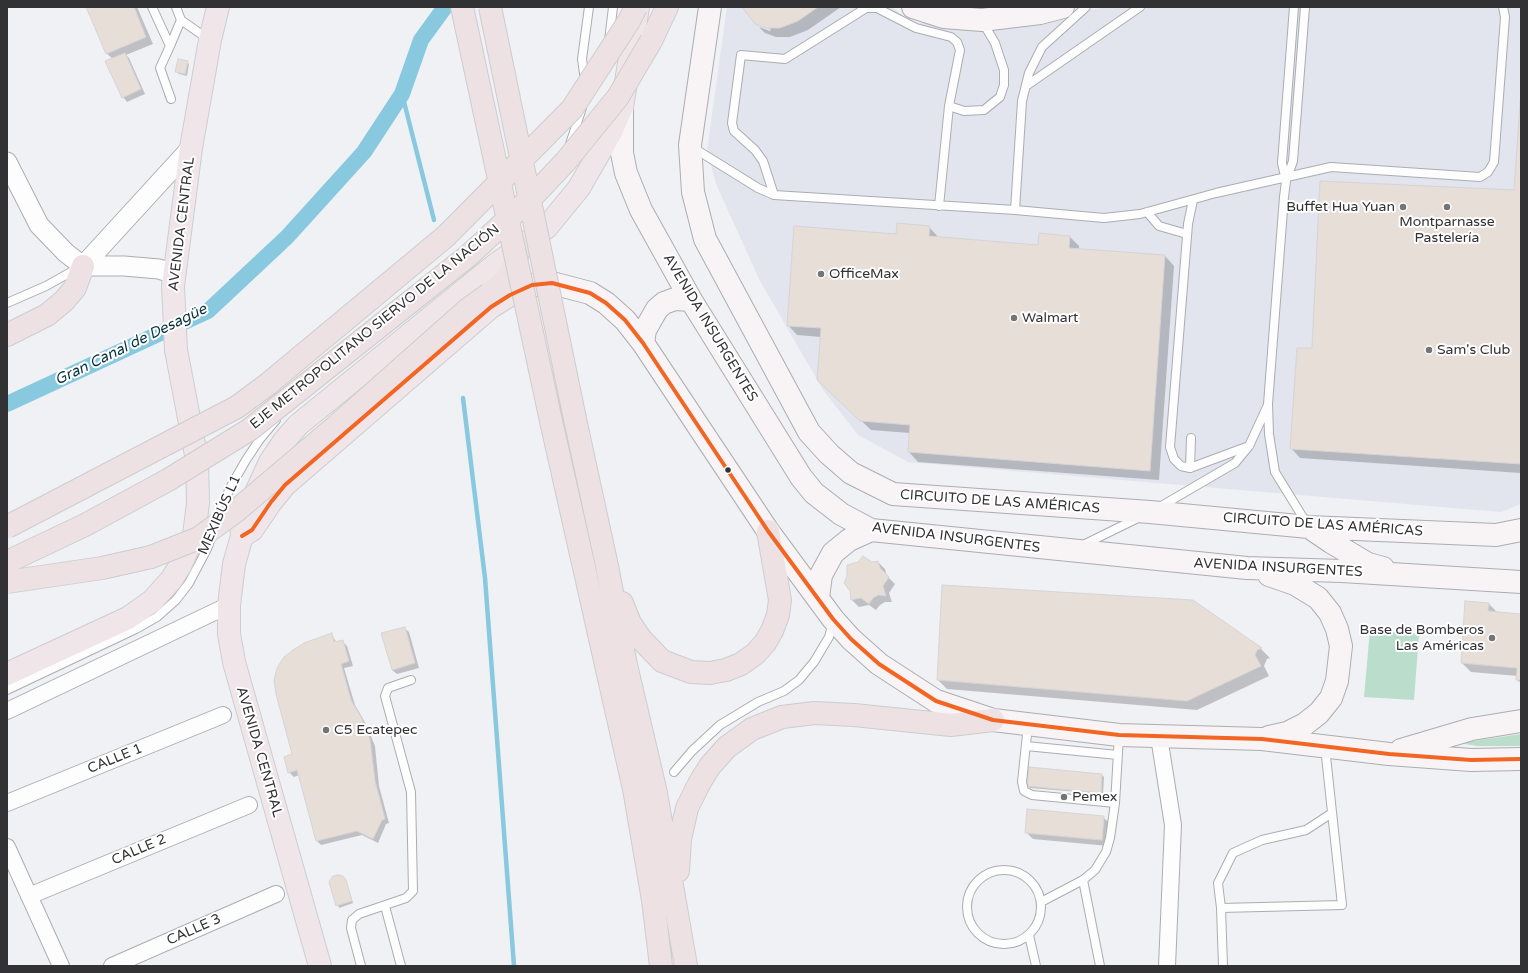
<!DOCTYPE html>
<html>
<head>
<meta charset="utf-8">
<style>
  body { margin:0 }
  #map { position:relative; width:1528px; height:973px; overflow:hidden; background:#f0f1f5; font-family:"Varela Round",sans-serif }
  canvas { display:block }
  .frame { position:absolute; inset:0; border:8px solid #323235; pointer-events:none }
</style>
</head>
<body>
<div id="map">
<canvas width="1528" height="973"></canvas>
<div class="frame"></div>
</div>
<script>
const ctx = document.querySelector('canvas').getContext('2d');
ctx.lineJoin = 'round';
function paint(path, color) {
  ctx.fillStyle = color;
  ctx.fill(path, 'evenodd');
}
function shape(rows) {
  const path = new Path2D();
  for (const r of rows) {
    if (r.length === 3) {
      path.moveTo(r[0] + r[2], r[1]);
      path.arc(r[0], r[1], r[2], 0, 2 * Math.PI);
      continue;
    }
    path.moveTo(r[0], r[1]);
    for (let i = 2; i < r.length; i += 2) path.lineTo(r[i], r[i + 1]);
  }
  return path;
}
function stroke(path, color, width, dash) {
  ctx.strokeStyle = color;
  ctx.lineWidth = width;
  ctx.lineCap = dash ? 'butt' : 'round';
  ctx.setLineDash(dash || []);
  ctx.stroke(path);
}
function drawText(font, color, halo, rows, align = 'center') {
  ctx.font = font + ' "Varela Round",sans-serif';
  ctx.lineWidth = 4;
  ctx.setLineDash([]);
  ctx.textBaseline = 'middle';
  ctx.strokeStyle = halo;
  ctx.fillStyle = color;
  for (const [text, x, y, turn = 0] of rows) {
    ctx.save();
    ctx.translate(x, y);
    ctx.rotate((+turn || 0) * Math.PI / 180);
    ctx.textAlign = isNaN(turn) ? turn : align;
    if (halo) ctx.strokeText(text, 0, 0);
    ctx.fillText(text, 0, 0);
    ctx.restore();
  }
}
const built = shape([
  [727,7,892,7,911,22,977,27,1107,7,1521,7,1521,504,1501,512,908,462,858,435,823,390,760,281,716,184,707,150]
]);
const green = shape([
  [1370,630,1419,634,1414,700,1364,697],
  [1521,734,1521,746,1477,746,1459,743]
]);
const shadow = shape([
  [87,7,137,7,153,44,126,55,129,58,145,94,127,102,123,97,113,59,106,53],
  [744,7,841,7,808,30,790,37,776,37,765,33,759,27,770,31,771,29,758,24,758,26],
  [187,62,189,64,187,76,179,74,177,72],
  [1521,105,1521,473,1300,458,1291,448,1312,349,1515,191],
  [929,227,939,238,1039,246,1070,237,1079,246,1079,250,1165,256,1174,266,1159,480,918,462,909,452,910,433,871,430,828,389,821,337,797,335,788,325,897,235],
  [878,562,885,569,887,576,895,584,889,593,892,602,885,602,880,605,876,610,869,605,859,607,852,600,872,563],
  [1193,601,1261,649,1270,658,1267,659,1264,666,1269,676,1197,710,947,689,938,680],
  [1489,604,1498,613,1521,615,1521,683,1517,680,1518,676,1471,672,1462,663],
  [404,628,409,632,419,668,397,674,392,670],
  [331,634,337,643,342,641,347,646,353,666,344,668,355,705,366,724,375,746,379,786,389,823,386,824,378,843,362,835,321,845,317,841,299,775,294,777,289,772],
  [1030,769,1102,775,1104,777,1103,794,1030,788,1028,786],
  [1103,817,1110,824,1108,846,1033,839,1026,832],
  [346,881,353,903,339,908,331,885]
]);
const stream = shape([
  [402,94,434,220],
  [463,398,485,578,514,966]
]);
const canal = shape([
  [7,404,208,311,287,237,364,152,402,94,421,40,445,7]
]);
const building = shape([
  [86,7,134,7,146,37,106,54,86,7],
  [742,7,818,7,798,21,780,28,766,28,755,24,742,7],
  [125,53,141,89,122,98,105,61,125,53],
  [178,59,188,61,185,74,175,72,178,59],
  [1521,90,1521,464,1290,449,1297,348,1312,348,1320,181,1514,190,1521,90],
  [897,223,930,226,929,236,1038,245,1039,233,1070,236,1069,248,1165,255,1150,471,908,452,910,425,860,421,817,380,821,328,787,326,794,226,896,234,897,223],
  [863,556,872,562,878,561,880,568,889,577,883,586,886,596,878,595,873,598,869,604,861,598,851,600,850,591,844,583,847,576,847,565,858,562,863,556],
  [942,585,1193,600,1262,648,1257,650,1255,655,1261,666,1187,701,937,680,942,585],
  [1465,601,1489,603,1488,611,1521,614,1521,680,1516,680,1517,668,1461,663,1465,601],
  [405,627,415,663,392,670,381,633,405,627],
  [332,633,334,642,343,640,349,661,341,664,351,700,362,719,370,740,375,781,385,819,382,820,373,839,357,831,316,841,297,770,288,773,284,757,292,754,276,694,274,680,277,668,284,657,293,650,304,643,332,633],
  [1029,767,1102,774,1101,793,1027,786,1029,767],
  [1027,809,1104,816,1102,840,1025,833,1027,809],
  [338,875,343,876,346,880,352,901,336,906,329,882,333,876,338,875]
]);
const service = shape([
  [152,7,170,46,160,68,171,99],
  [176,7,181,20,208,39],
  [1305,7,1293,161,1286,181,1284,197,1268,404,1269,434,1275,472,1307,524],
  [609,41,613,7],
  [170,46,181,20],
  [585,81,582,59,589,7],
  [1026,86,1140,7],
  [949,106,964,111,984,110,1000,97,1004,85,1004,70,995,43,982,21],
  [570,144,582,108],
  [692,147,758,188,774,195,1015,210,1104,218,1140,214,1216,193,1331,167,1480,177,1488,172,1494,162,1505,17,1503,7],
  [1286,181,1282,163,1294,7],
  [774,195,763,161,755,150,734,131,732,123,741,55,785,59,866,8,877,8,916,28,951,37,957,42,960,50,949,106,939,206],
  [1193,200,1188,224,1170,447,1174,459,1181,466,1190,468,1249,446],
  [1015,210,1022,101,1029,73,1042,47,1086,7],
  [1147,212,1159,226,1187,234],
  [7,303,46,286,78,268],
  [1190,468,1191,438],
  [1158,508,1235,463,1249,446,1267,407],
  [217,518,230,488,246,460,260,439,276,420],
  [1081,546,1140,517],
  [7,690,136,629,157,617,176,600,189,583,207,549,212,535],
  [1028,725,1022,782,1024,791,1032,795,1115,803],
  [1026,746,1118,755],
  [674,772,692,751,720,725,758,702,784,691,799,680,814,662,829,637,833,622],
  [1004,907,37],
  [1083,880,1100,966],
  [1041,902,1083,880,1095,870,1106,852,1110,838,1115,803,1119,736],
  [385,906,401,966],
  [1221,908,1218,883,1233,853,1262,840,1306,830,1332,813],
  [1029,935,1036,966],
  [361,966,351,928,352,920,359,914,406,898,413,891,411,792,385,696,388,688,411,680],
  [1223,966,1221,908,1342,905,1325,747]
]);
const minor = shape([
  [7,711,229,605],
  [1159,737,1173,825,1167,966],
  [7,803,223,715],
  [7,847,61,966],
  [29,896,249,805],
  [112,966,276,894]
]);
const tertiary = shape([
  [7,162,39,225,66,253,83,266,124,266,159,269,174,274],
  [83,266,191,148]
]);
const secondary = shape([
  [710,7,690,145,693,192,705,239,809,432,829,454,851,473,893,494,1150,512,1309,527,1496,535,1521,530],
  [913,7,944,17,982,20,1040,13,1063,7],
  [622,107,622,153,626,173,641,210,691,300,801,477,814,493,841,514,871,530,1247,568,1342,571,1521,582],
  [532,285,552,283,590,293,606,303,625,320,643,343,768,531,833,619,851,639,879,664,936,701,993,720,1119,735,1262,739,1389,754,1471,760,1521,759],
  [643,343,645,330,657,309,664,303,675,299,691,300],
  [1309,527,1331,542,1368,564,1383,568],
  [1269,575,1295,584,1318,598,1330,613,1337,629,1341,646,1337,681,1331,698,1319,713,1305,724,1287,733,1269,737],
  [818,597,821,575,833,553,849,540,871,530],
  [1401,750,1472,729,1521,721]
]);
const trunk = shape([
  [242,536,252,530,271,502,285,485,491,307,510,295,532,285],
  [7,674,128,618,152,601,171,580,180,566,194,535,198,503,197,460,176,350,173,286,191,148,210,40,218,7],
  [320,966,234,662,229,634,229,605,234,564,242,536,241,525,270,462,284,441,298,425,495,265,533,238,547,227,579,188,610,134,622,107,638,7]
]);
const motorway = shape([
  [651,41,667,7],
  [489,294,507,279,520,248],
  [7,335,47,315,64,301,75,288,83,266],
  [575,419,607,566,626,665,656,793,686,966],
  [551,421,634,789,653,900,661,966],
  [622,603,630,623,640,638,662,661,691,672,710,673,726,670,741,664,755,654,765,643,772,631,778,615,780,600,768,531],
  [678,871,680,839,687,808,700,782,710,766,727,747,752,729,782,717,814,713,854,715,951,725,993,720]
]);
const motorwayBridge = shape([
  [462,7,551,421],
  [490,7,575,419],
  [7,527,237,407,268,384,446,236,572,109,629,21,636,7],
  [7,562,85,525,168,480,249,430,468,256,534,195,566,161,618,97,651,41],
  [7,582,102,568,151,557,199,538,236,511,334,428,467,310,489,294]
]);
const bus1 = shape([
  [242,536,252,530,271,502,285,485,491,307,510,295,532,285,552,283,590,293,606,303,625,320,643,343,768,531,833,619,851,639,879,664,936,701,993,720,1119,735,1262,739,1389,754,1471,760,1521,759]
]);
const markers = [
  [1403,207,4,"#747578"],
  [1447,207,4,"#747578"],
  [821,274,4,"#747578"],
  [1014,318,4,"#747578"],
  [1429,350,4,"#747578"],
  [728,470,3.5,"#323235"],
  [1492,638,4,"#747578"],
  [326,730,4,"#747578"],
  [1064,797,4,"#747578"]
];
const poiNames = [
  ["Buffet Hua Yuan",1395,207,"right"],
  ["Montparnasse",1447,222,"center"],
  ["Pastelería",1447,238,"center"],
  ["OfficeMax",829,274],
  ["Walmart",1022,318],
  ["Sam's Club",1437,350],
  ["Base de Bomberos",1484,630,"right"],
  ["Las Américas",1484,646,"right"],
  ["C5 Ecatepec",334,730],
  ["Pemex",1072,797]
];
const streetNames = [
  ["AVENIDA CENTRAL",182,224,-83],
  ["EJE METROPOLITANO SIERVO DE LA NACIÓN",375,327,-39],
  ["AVENIDA INSURGENTES",710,328,59],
  ["CIRCUITO DE LAS AMÉRICAS",1000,502,4],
  ["MEXIBÚS L1",220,515,-66],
  ["CIRCUITO DE LAS AMÉRICAS",1323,525,4],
  ["AVENIDA INSURGENTES",956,538,7],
  ["AVENIDA INSURGENTES",1278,568,3],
  ["AVENIDA CENTRAL",259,752,74],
  ["CALLE 1",115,759,-22],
  ["CALLE 2",139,850,-23],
  ["CALLE 3",194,930,-24]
];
const waterNames = [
  ["Gran Canal de Desagüe",131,345,-26]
];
paint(built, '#e2e5ee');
paint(green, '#badecb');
paint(shadow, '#0003');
stroke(stream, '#88c9e0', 4.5);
stroke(canal, '#88c9e0', 16);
paint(building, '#e7ded8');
stroke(building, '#d5d4d6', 1);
stroke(service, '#acadb0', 10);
stroke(minor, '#acadb0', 18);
stroke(tertiary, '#acadb0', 21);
stroke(secondary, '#acadb0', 24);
stroke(trunk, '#cccdcf', 24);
stroke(motorway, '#cccdcf', 24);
stroke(service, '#fdfdfe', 8);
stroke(minor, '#fdfdfe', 16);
stroke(tertiary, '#fdfdfe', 19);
stroke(secondary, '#f8f4f6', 22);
stroke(trunk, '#f0e6e9', 22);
stroke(motorway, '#ede1e4', 22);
stroke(motorwayBridge, '#cccdcf', 24, []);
stroke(motorwayBridge, '#ede1e4', 22);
stroke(bus1, '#f26522', 4);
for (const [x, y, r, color] of markers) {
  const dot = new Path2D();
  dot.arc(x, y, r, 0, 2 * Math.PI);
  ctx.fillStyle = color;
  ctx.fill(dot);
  stroke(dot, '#fff', 1.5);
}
drawText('14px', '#323235', '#fff', poiNames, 'left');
drawText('14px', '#323235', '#fff', streetNames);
drawText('italic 15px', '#083441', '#fff', waterNames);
</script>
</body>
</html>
